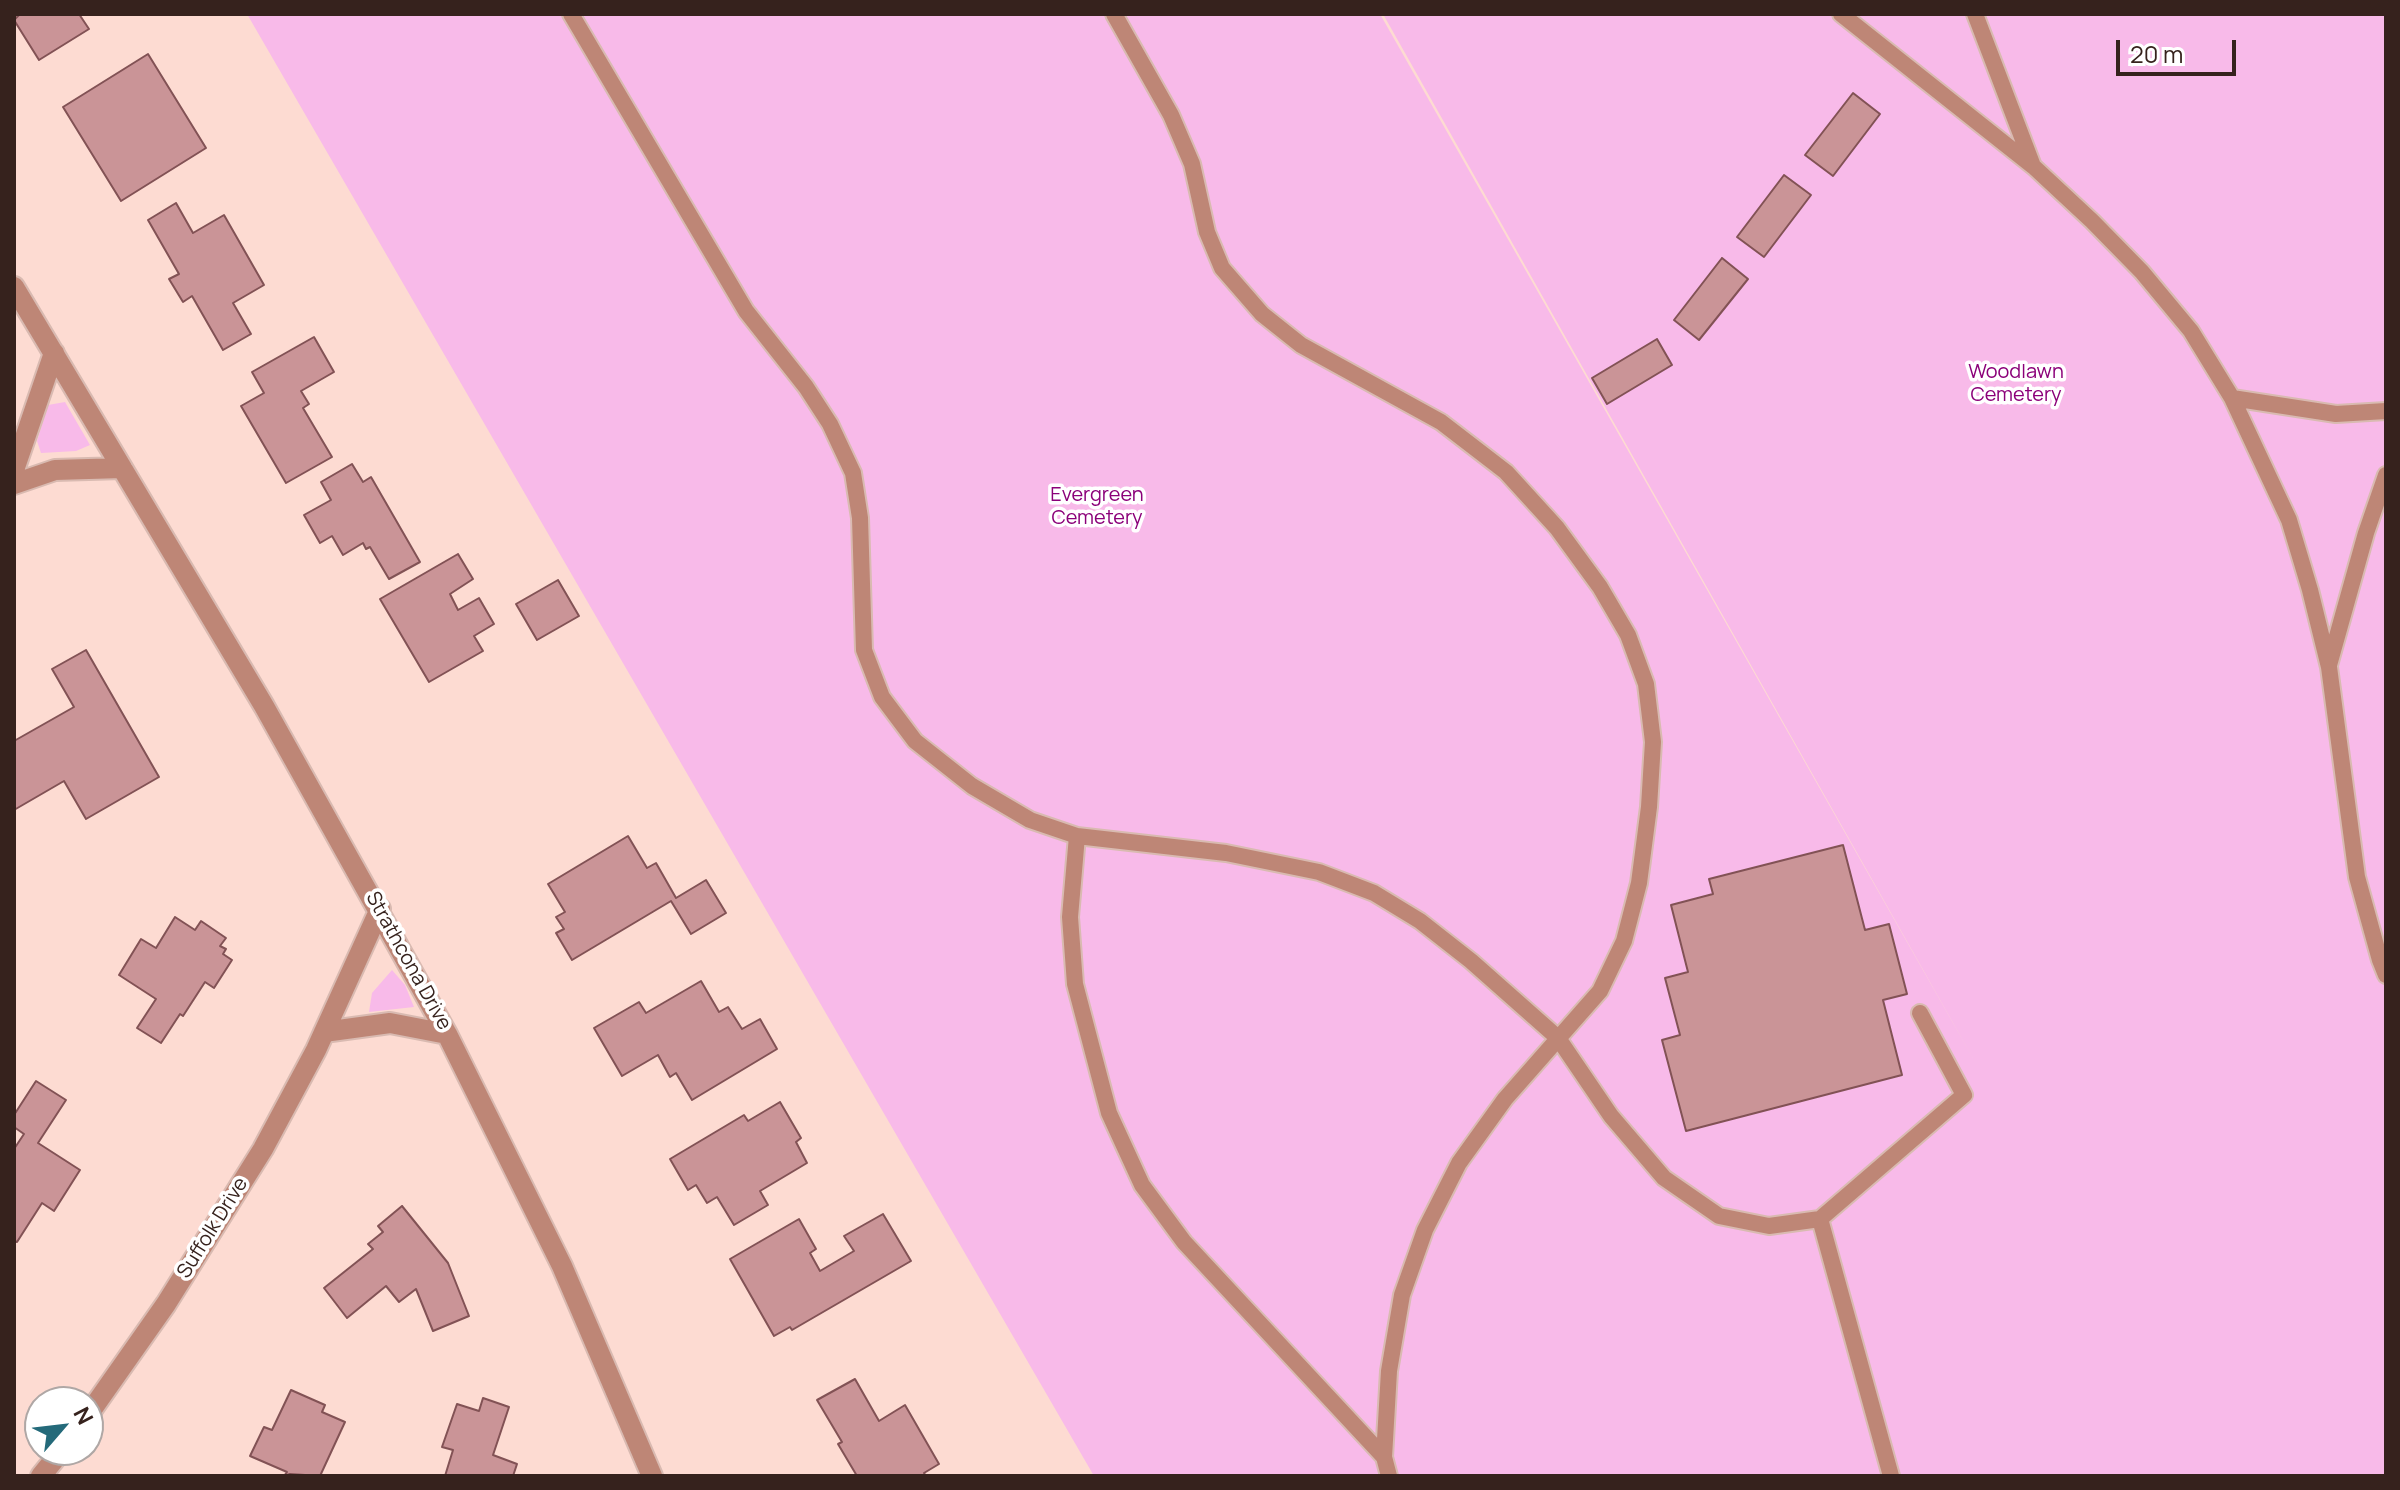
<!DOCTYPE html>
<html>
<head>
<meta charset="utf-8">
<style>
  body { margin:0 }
  #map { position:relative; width:2400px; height:1490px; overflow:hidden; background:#fddbd2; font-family:Manrope,sans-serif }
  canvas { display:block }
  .frame { position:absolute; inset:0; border:16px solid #36221d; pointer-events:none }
  .north { position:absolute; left:24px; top:1386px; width:80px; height:80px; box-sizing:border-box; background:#fff; border:2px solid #afa7a5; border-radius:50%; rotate:62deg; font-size:22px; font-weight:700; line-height:32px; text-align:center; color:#36221d }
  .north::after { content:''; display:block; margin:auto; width:28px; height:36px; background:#246a7a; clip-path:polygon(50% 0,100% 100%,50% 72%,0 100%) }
  .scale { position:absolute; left:2116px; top:40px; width:120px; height:36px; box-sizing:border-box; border:4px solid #36221d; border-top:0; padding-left:10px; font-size:24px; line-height:28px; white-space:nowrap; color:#36221d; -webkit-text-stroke:6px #fff; paint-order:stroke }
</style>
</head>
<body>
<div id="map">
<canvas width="2400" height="1490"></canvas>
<div class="frame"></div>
<div class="north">N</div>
<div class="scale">20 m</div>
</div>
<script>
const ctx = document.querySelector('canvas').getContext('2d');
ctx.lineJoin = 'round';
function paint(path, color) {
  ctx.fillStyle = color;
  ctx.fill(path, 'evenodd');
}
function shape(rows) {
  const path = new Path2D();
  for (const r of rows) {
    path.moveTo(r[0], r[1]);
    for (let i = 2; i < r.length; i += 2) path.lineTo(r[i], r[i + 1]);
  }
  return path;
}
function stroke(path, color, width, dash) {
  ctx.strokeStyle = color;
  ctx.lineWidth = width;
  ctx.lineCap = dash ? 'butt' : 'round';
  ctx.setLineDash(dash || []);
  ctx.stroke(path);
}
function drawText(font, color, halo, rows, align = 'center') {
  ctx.font = font + ' Manrope,sans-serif';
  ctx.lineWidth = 7;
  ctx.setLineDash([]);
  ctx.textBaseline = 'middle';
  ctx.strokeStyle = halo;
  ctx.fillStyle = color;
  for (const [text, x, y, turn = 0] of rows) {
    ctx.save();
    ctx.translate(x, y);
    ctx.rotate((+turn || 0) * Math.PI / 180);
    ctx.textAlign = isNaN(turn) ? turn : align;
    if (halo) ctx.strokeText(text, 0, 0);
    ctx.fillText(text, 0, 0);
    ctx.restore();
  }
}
const green = shape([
  [247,14,1380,14,1978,1067,1383,14,2386,14,2386,1476,1094,1476],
  [65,402,90,445,76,451,41,453,37,441,48,405],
  [392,970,405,985,414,1007,369,1012,372,993]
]);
const building = shape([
  [20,14,79,14,89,29,39,60,14,20,20,14],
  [148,54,206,148,121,201,63,107,148,54],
  [1853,93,1880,114,1833,176,1805,155,1853,93],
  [1784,175,1811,195,1764,257,1737,237,1784,175],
  [176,203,193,233,224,215,264,285,233,303,251,334,223,350,192,296,183,302,169,279,179,274,148,220,176,203],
  [1722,258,1748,279,1699,340,1674,320,1722,258],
  [314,337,334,372,301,391,309,404,303,408,332,457,286,483,241,406,264,393,252,372,314,337],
  [1657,339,1672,365,1607,404,1592,378,1657,339],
  [352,464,363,482,371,477,420,562,389,579,370,547,366,549,363,543,343,555,332,536,320,543,304,515,331,500,321,482,352,464],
  [458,554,473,579,450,594,458,610,479,598,494,624,474,636,483,651,429,682,380,599,458,554],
  [558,580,579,616,537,640,516,604,558,580],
  [86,650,159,777,86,819,64,781,14,810,14,741,74,707,52,669,86,650],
  [628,836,647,868,656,863,676,898,706,880,726,913,691,934,671,901,572,960,556,933,564,929,556,917,565,912,548,884,628,836],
  [1843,845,1865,930,1889,924,1907,994,1883,1000,1902,1075,1686,1131,1662,1040,1680,1035,1665,978,1688,972,1671,905,1713,894,1709,879,1843,845],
  [175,917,195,930,201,921,226,938,220,946,226,949,223,954,232,960,214,988,205,982,183,1016,180,1014,161,1043,137,1028,156,999,119,975,141,939,156,948,175,917],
  [701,981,719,1012,728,1007,742,1029,760,1019,777,1049,692,1100,676,1073,670,1077,658,1055,622,1076,594,1028,639,1002,646,1013,701,981],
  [36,1081,66,1100,38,1143,80,1170,54,1211,42,1203,17,1242,14,1241,14,1149,24,1134,14,1127,14,1115,36,1081],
  [780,1102,801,1138,796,1142,807,1163,760,1191,768,1205,734,1225,717,1197,707,1203,696,1185,688,1190,670,1159,744,1115,748,1121,780,1102],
  [402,1206,448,1263,469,1316,433,1331,416,1289,399,1302,386,1286,347,1318,324,1288,373,1249,368,1244,383,1232,378,1226,402,1206],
  [883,1214,911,1261,792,1330,790,1327,774,1336,730,1259,799,1219,816,1249,810,1253,820,1271,854,1251,844,1236,883,1214],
  [855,1379,879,1421,905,1405,939,1464,924,1473,926,1476,857,1476,838,1444,842,1442,817,1400,855,1379],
  [291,1390,325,1405,322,1412,345,1422,320,1476,290,1474,284,1476,287,1472,250,1456,264,1427,272,1430,291,1390],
  [483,1398,509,1407,493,1455,517,1464,513,1476,445,1476,453,1450,442,1447,457,1404,479,1411,483,1398]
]);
const lane = shape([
  [571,14,746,311,806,387,830,424,853,473,860,518,864,650,882,697,915,741,972,786,1030,820,1077,836,1226,853,1319,872,1374,893,1420,921,1471,961,1558,1038,1611,1116,1664,1178,1719,1216,1769,1226,1820,1219,1964,1095,1920,1013],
  [1114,14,1171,115,1192,164,1207,232,1222,268,1262,314,1301,345,1441,422,1506,472,1557,528,1600,587,1628,635,1646,684,1653,742,1649,807,1639,883,1624,941,1600,991,1505,1099,1459,1163,1425,1230,1402,1295,1389,1371,1384,1457,1389,1476],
  [1841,14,2034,167,2092,221,2142,272,2191,331,2232,398,2289,520,2310,590,2329,667,2357,877,2380,960,2386,975],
  [1975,14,2033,166],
  [2232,398,2336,414,2386,411],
  [2329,665,2366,533,2386,475],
  [1077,836,1070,917,1075,984,1109,1113,1142,1185,1184,1242,1384,1457],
  [1820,1219,1891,1476]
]);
const street = shape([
  [14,287,264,706,447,1034,562,1266,652,1476],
  [14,470,54,353],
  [14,484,55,470,122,468],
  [324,1032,390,1023,447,1034],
  [88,1415,166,1304,263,1149,316,1050,380,909],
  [41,1476,62,1450]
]);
const parkNames = [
  ["Woodlawn",2016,372],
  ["Cemetery",2016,395],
  ["Evergreen",1097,495],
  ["Cemetery",1097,518]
];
const streetNames = [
  ["Strathcona Drive",408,961,61],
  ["Suffolk Drive",213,1228,-58]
];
paint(green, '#f8bae9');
paint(building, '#ca9497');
stroke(building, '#825255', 2);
stroke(lane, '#d9bab1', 20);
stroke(street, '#d9bab1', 24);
stroke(lane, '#be8676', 16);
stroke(street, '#be8676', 20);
drawText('20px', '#8b0079', '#fff', parkNames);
drawText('20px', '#36221d', '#fff', streetNames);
</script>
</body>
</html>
